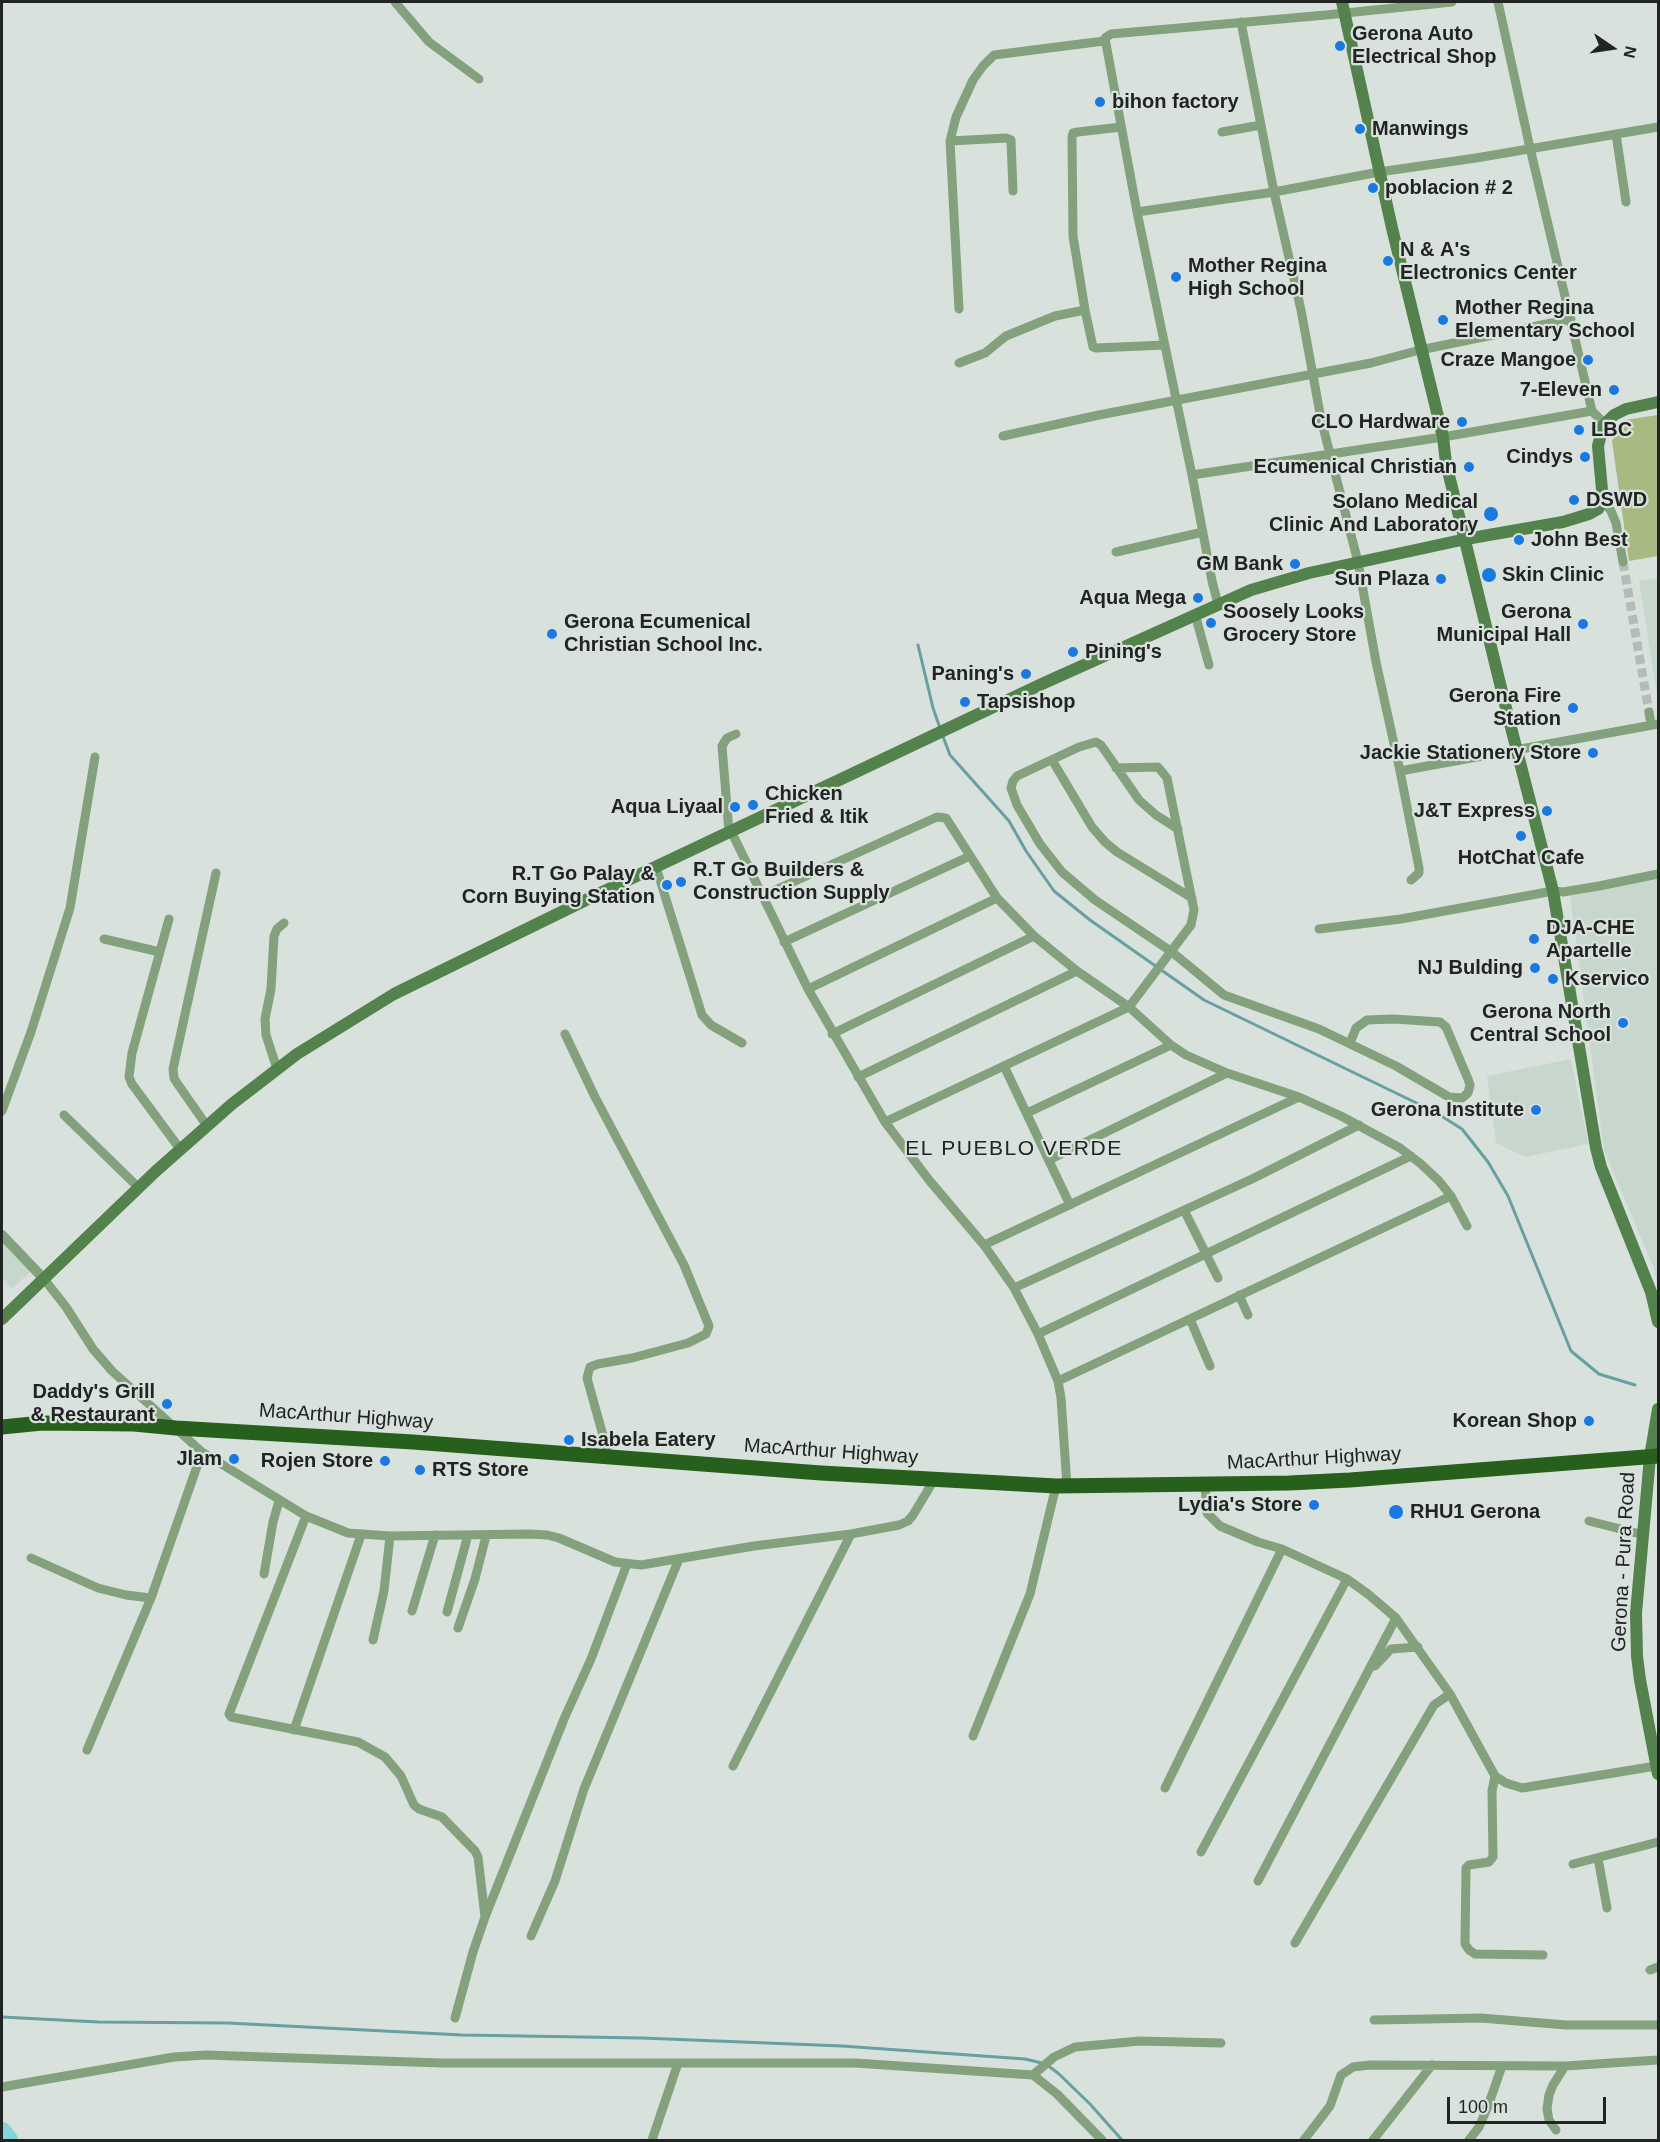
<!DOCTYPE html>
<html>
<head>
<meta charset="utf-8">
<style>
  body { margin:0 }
  #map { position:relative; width:1660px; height:2142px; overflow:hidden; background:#d9e1dd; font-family:Arial,sans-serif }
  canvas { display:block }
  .frame { position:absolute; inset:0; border:3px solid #212422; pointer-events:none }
  .north { position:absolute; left:1582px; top:18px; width:60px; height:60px; -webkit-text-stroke:4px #d9e1dd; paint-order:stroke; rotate:103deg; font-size:16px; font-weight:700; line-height:24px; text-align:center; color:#212422 }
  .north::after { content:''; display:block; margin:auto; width:21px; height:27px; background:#212422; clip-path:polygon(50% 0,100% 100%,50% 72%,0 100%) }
  .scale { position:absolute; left:1447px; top:2097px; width:159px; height:27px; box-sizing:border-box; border:3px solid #212422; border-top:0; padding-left:8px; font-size:18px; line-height:21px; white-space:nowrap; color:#212422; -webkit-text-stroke:4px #d9e1dd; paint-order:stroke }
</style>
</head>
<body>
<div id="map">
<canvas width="1660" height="2142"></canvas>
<div class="frame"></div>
<div class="north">N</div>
<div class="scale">100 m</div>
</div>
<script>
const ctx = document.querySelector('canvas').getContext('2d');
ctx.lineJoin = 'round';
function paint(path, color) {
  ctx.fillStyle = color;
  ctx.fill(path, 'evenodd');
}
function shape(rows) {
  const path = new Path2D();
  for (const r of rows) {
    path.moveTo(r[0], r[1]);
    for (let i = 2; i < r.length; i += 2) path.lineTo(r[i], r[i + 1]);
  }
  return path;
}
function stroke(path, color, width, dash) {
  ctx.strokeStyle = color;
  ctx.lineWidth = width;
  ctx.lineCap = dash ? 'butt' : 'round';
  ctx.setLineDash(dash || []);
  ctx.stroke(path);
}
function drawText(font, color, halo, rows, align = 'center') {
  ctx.font = font + ' Arial,sans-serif';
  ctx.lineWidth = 4.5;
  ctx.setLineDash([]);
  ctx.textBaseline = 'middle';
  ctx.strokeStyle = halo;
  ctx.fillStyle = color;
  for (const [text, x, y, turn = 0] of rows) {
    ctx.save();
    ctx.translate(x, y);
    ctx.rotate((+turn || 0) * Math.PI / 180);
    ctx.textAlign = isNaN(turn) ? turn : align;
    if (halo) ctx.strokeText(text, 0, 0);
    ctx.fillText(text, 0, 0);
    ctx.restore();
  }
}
const built = shape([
  [1658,578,1658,702,1639,581],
  [1658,878,1658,1286,1654,1269,1604,1150,1570,896],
  [1571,1059,1588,1144,1525,1157,1496,1143,1487,1076],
  [2,1242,30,1272,12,1289,2,1278]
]);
const green = shape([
  [1658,415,1658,556,1629,561,1612,441,1625,420]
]);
const stream = shape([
  [918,645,933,708,940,728],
  [942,734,950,755,1009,821,1026,851,1054,891,1090,920,1204,1000,1435,1112,1462,1129,1488,1162,1508,1196,1571,1351,1599,1374,1635,1385],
  [2,2017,98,2022,228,2023,462,2035,642,2038,842,2046,1025,2059,1046,2064,1059,2074,1090,2104,1122,2140]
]);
const river = shape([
  [2,2132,8,2140]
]);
const minorTunnel = shape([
  [1623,562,1649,712]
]);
const minor = shape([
  [395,2,429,42,479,79],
  [1498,2,1530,148,1592,411,1605,424],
  [1241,22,1274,192,1301,310,1321,419,1358,562,1376,662,1400,771,1419,868,1419,873,1411,880],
  [1121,127,1078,132,1073,133,1072,137,1073,236,1085,310,1093,347,1096,348,1165,345],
  [1222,132,1261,125],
  [1616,134,1626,202],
  [950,141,1006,138,1011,140,1013,191],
  [1137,212,1274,192,1379,172,1476,158,1658,127],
  [959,309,950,141,956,117,973,80,983,66,994,55,1104,41],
  [959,363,985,353,1006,336,1055,316,1085,310],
  [1003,436,1099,415,1371,363,1420,350,1571,319],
  [1192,475,1443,437,1592,411],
  [1603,501,1611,511,1616,523,1623,562],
  [1116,552,1203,532],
  [1218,604,1212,581,1192,475,1137,212,1105,38,1111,34,1326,15,1452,2],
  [1195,614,1209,665],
  [1649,712,1651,725],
  [1052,760,1092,827,1105,842,1117,852,1192,898],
  [1400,771,1658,724],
  [1178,829,1156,815,1139,800,1101,745,1096,742,1079,747,1017,776,1013,781,1011,788,1017,805,1040,844,1062,872,1095,900,1172,952,1224,995,1319,1029,1396,1066,1449,1097,1462,1098,1468,1093,1470,1085,1468,1079,1446,1027,1440,1022,1394,1019,1367,1020,1356,1028,1350,1043],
  [731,831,808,989,885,1122,929,1180,984,1245,1014,1288,1038,1334,1058,1381,1061,1398,1067,1486],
  [729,832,722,746,727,738,736,734],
  [656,867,702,1015,711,1025,742,1043],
  [762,896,937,817,946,818,997,898,1034,936,1077,971,1129,1007,1171,1045,1186,1055,1227,1073,1299,1097,1341,1116,1400,1148,1421,1164,1439,1181,1451,1196,1467,1226],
  [169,919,132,1053,129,1077,132,1084,180,1149],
  [1319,929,1401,919,1553,891,1563,892,1599,886,1658,874],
  [104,939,160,952],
  [784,942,970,856],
  [808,989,997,898],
  [565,1034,595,1097,684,1265,709,1326,706,1334,688,1343,632,1358,598,1364,590,1367,587,1378,609,1457],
  [832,1034,1034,936],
  [1004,1066,1070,1205],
  [277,1069,266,1035,265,1019,271,989,274,936,277,929,284,923],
  [858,1077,1077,971],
  [2,1111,31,1032,70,908,95,757],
  [1027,1113,1171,1045],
  [64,1115,139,1188],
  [885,1122,1129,1007,1191,925,1194,910,1167,778,1158,767,1116,768],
  [207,1126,177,1083,174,1078,173,1069,216,873],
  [1049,1160,1227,1073],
  [1184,1210,1218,1278],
  [984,1245,1299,1097],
  [44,1279,66,1307,93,1349,112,1371,202,1452,306,1516,348,1533,390,1536,529,1534,547,1535,559,1538,615,1562,641,1565,754,1546,851,1534,899,1525,908,1521,913,1515,934,1480],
  [1014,1288,1252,1179,1359,1125],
  [1239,1295,1248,1315],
  [1190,1319,1210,1366],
  [1038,1334,1411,1156],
  [1058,1381,1451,1196],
  [1205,1484,1207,1513,1220,1526,1258,1542,1282,1549,1347,1579,1368,1594,1396,1618,1450,1694,1495,1776,1506,1783,1522,1788,1656,1766],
  [306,1516,229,1714,231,1717,358,1742,385,1757,401,1776,414,1805,419,1809,442,1817,475,1851,478,1857,485,1917],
  [1589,1521,1644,1535],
  [31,1558,98,1588,126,1595,151,1598],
  [264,1574,273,1522,279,1501],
  [412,1611,435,1535],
  [447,1612,468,1535],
  [458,1628,475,1579,486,1536],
  [373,1640,384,1591,390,1536],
  [1375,1666,1391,1649,1418,1647],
  [294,1730,361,1535],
  [973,1736,1030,1594,1056,1486],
  [87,1750,151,1598,202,1452],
  [733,1766,851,1534],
  [1495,1776,1492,1791,1493,1857,1489,1862,1469,1865,1466,1868,1465,1944,1469,1950,1475,1954,1543,1955],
  [1165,1788,1282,1549],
  [1201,1852,1347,1579],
  [1598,1858,1607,1908],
  [1573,1864,1658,1842],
  [1258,1881,1396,1618],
  [531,1936,555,1881,584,1789,679,1559],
  [1295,1943,1434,1705,1450,1694],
  [1650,1970,1658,1967],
  [455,2018,473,1952,485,1917,564,1719,591,1659,627,1564],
  [1374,2020,1481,2018,1566,2025,1658,2025],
  [1033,2075,1054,2057,1075,2047,1140,2041,1221,2043],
  [2,2087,174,2057,206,2055,441,2063,855,2063,1033,2075,1057,2094,1102,2140],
  [1556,2130,1549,2120,1547,2109,1549,2095,1553,2085,1565,2066],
  [652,2140,678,2063],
  [1304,2140,1330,2106,1341,2075,1353,2067,1370,2065,1565,2066,1658,2060],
  [1373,2140,1432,2065],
  [1469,2140,1479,2127,1488,2106,1502,2066]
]);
const tertiary = shape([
  [2,1235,44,1279]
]);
const secondary = shape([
  [1342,2,1392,228,1443,437,1446,463,1506,708,1553,891,1596,1148,1601,1167,1651,1292,1658,1322],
  [2,1319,156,1171,232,1104,297,1054,394,994,592,897,1044,683,1251,590,1309,573,1466,539,1563,522,1589,514,1598,509,1603,501,1598,446,1603,426,1614,415,1626,409,1658,402],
  [1658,1409,1650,1457,1636,1613,1637,1656,1640,1680,1658,1774]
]);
const trunk = shape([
  [2,1427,42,1423,134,1424,176,1428,413,1442,821,1473,1056,1486,1289,1483,1350,1480,1658,1456]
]);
const markers = [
  [1340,46,6,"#1979e1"],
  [1100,102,6,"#1979e1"],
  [1360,129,6,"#1979e1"],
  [1373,188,6,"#1979e1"],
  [1388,261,6,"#1979e1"],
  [1176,277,6,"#1979e1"],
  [1443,320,6,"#1979e1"],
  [1588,360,6,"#1979e1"],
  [1614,390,6,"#1979e1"],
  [1462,422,6,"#1979e1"],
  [1579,430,6,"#1979e1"],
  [1585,457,6,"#1979e1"],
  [1469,467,6,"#1979e1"],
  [1574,500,6,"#1979e1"],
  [1491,514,8,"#1979e1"],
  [1519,540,6,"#1979e1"],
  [1295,564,6,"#1979e1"],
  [1489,575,8,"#1979e1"],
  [1441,579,6,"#1979e1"],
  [1198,598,6,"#1979e1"],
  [1211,623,6,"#1979e1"],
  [1583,624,6,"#1979e1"],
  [552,634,6,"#1979e1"],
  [1073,652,6,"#1979e1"],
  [1026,674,6,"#1979e1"],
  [965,702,6,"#1979e1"],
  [1573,708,6,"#1979e1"],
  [1593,753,6,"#1979e1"],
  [753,805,6,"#1979e1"],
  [735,807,6,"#1979e1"],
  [1547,811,6,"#1979e1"],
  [1521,836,6,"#1979e1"],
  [681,882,6,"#1979e1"],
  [667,885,6,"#1979e1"],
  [1534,939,6,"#1979e1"],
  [1535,968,6,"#1979e1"],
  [1553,979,6,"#1979e1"],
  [1623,1023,6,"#1979e1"],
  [1536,1110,6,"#1979e1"],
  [167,1404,6,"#1979e1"],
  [1589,1421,6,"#1979e1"],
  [569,1440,6,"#1979e1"],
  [234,1459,6,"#1979e1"],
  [385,1461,6,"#1979e1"],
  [420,1470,6,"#1979e1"],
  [1314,1505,6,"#1979e1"],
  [1396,1512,8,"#1979e1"]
];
const poiNames = [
  ["Gerona Auto",1352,34,"left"],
  ["Electrical Shop",1352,57,"left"],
  ["bihon factory",1112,102,"left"],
  ["Manwings",1372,129,"left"],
  ["poblacion # 2",1385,188,"left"],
  ["N & A's",1400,250,"left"],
  ["Electronics Center",1400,273,"left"],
  ["Mother Regina",1188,266,"left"],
  ["High School",1188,289,"left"],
  ["Mother Regina",1455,308,"left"],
  ["Elementary School",1455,331,"left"],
  ["Craze Mangoe",1576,360],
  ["7-Eleven",1602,390],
  ["CLO Hardware",1450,422],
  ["LBC",1591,430,"left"],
  ["Cindys",1573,457],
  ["Ecumenical Christian",1457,467],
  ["DSWD",1586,500,"left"],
  ["Solano Medical",1478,502],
  ["Clinic And Laboratory",1478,525],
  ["John Best",1531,540,"left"],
  ["GM Bank",1283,564],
  ["Skin Clinic",1502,575,"left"],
  ["Sun Plaza",1429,579],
  ["Aqua Mega",1186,598],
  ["Soosely Looks",1223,612,"left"],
  ["Grocery Store",1223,635,"left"],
  ["Gerona",1571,612],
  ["Municipal Hall",1571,635],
  ["Gerona Ecumenical",564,622,"left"],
  ["Christian School Inc.",564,645,"left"],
  ["Pining's",1085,652,"left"],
  ["Paning's",1014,674],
  ["Gerona Fire",1561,696],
  ["Station",1561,719],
  ["Tapsishop",977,702,"left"],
  ["Jackie Stationery Store",1581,753],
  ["Chicken",765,794,"left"],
  ["Fried & Itik",765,817,"left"],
  ["Aqua Liyaal",723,807],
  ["J&T Express",1535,811],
  ["HotChat Cafe",1521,858,"center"],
  ["R.T Go Builders &",693,870,"left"],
  ["Construction Supply",693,893,"left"],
  ["R.T Go Palay &",655,874],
  ["Corn Buying Station",655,897],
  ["DJA-CHE",1546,928,"left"],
  ["Apartelle",1546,951,"left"],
  ["NJ Bulding",1523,968],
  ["Kservico",1565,979,"left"],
  ["Gerona North",1611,1012],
  ["Central School",1611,1035],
  ["Gerona Institute",1524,1110],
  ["Daddy's Grill",155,1392],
  ["& Restaurant",155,1415],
  ["Korean Shop",1577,1421],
  ["Isabela Eatery",581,1440,"left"],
  ["Jlam",222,1459],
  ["Rojen Store",373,1461],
  ["RTS Store",432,1470,"left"],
  ["Lydia's Store",1302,1505],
  ["RHU1 Gerona",1410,1512,"left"]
];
const streetNames = [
  ["MacArthur Highway",346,1417,4],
  ["MacArthur Highway",831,1452,4],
  ["MacArthur Highway",1314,1459,-3],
  ["Gerona - Pura Road",1624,1562,-87]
];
const neighbourhoodNames = [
  ["EL PUEBLO VERDE",1014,1149]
];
paint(built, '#c8d7ce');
paint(green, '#a8b981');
stroke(stream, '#66a0a1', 3);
stroke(river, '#83d5d7', 20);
stroke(minorTunnel, '#b4bbb8', 9, [9, 4.5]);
stroke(minor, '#82a17c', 9);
stroke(tertiary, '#82a17c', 10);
stroke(secondary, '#53824c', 12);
stroke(trunk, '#26601c', 15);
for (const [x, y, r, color] of markers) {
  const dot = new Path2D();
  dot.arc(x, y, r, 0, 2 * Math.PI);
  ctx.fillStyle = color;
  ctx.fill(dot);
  stroke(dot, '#d9e1dd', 2);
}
drawText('bold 20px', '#212422', '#d9e1dd', poiNames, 'right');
drawText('20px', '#212422', '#d9e1dd', streetNames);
ctx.letterSpacing = '1.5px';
drawText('21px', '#212422', '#d9e1dd', neighbourhoodNames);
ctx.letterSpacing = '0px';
</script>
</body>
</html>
